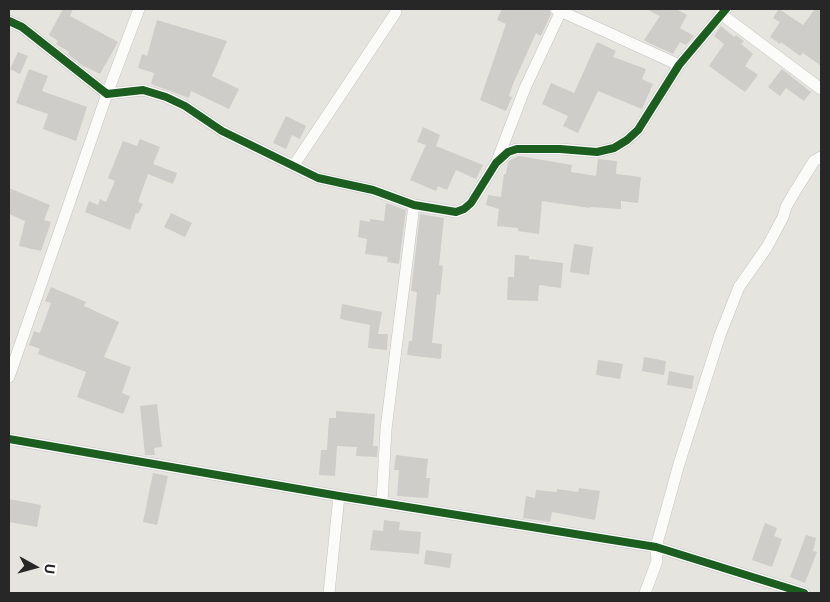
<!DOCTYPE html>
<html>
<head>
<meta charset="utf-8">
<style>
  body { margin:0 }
  #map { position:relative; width:830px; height:602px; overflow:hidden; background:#e6e4de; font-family:"Noto Sans",sans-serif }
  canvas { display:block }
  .frame { position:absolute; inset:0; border:10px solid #272727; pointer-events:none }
  .north { position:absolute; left:10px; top:542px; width:50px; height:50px; -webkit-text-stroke:4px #fff; paint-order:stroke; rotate:97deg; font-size:14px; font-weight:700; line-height:20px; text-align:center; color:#272727 }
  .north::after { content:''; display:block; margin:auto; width:18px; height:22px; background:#272727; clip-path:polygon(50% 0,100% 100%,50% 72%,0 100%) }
</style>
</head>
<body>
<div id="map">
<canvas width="830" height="602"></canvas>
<div class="frame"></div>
<div class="north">U</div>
</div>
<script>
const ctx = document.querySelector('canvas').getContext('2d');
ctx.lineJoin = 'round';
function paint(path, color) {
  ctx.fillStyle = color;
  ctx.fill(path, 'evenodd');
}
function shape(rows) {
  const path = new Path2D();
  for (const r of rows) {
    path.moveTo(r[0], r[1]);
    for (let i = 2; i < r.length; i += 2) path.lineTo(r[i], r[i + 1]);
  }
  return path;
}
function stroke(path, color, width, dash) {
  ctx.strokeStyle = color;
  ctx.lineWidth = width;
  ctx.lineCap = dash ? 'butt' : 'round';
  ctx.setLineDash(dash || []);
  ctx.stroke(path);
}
const building = shape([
  [63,9,73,9,70,16,118,42,100,74,82,65,68,54,69,52,56,44,58,41,49,35],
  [502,9,549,9,551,14,541,36,536,33,513,84,509,96,512,97,506,111,480,100,506,24,497,20],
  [646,9,676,9,687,15,680,28,694,36,686,45,680,42,673,54,649,43,644,40,660,16],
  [779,9,803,25,815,9,821,9,821,66,803,53,800,56,781,42,780,44,770,37,780,22,773,18],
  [157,20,227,41,212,76,239,89,229,109,191,91,189,98,151,84,154,73,138,68,142,54,147,56],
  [721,26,734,37,736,35,744,41,741,44,753,54,745,66,758,75,745,92,709,66,724,44,714,36],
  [597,42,616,51,613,57,646,69,642,79,653,84,642,109,598,91,578,133,563,126,568,116,542,104,551,83,574,93],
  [18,52,28,56,20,74,10,69],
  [29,69,48,76,42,91,87,107,76,141,43,129,48,114,16,103],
  [782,69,811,92,804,101,786,88,780,96,768,87],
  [286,116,306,126,300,139,292,135,286,149,273,143],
  [423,127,440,135,436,146,483,165,476,179,456,170,447,190,438,186,436,191,410,180,426,145,417,142],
  [140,139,160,147,153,164,177,173,173,184,148,174,138,202,143,204,138,214,136,213,130,230,85,212,89,201,98,205,100,199,106,202,115,181,108,178,123,141,137,146],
  [519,156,572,165,571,172,596,176,598,159,617,161,616,174,641,177,638,203,621,201,621,209,590,207,590,208,542,201,539,234,518,231,518,228,497,226,499,209,486,205,488,195,501,197,504,174,506,174,508,162,512,159],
  [9,188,50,205,44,220,51,222,41,251,19,246,25,221,9,214],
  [386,203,406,210,399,264,387,262,388,257,365,254,367,239,358,237,360,220,370,222,370,219,384,221],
  [171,213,192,223,185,237,164,227],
  [420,214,444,218,439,265,443,266,440,295,437,294,432,343,442,344,441,359,407,355,409,341,412,341,417,292,411,291],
  [574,244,593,247,589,275,570,272],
  [515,255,529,256,529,259,563,263,561,288,539,285,538,301,507,300,508,277,514,277],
  [51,287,86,302,84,306,119,322,104,357,131,367,122,393,130,396,123,414,77,397,86,372,38,354,40,349,29,345,34,331,40,333,51,303,45,301],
  [342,304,382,312,378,334,388,334,387,350,368,348,370,325,340,319],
  [644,357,666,361,664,375,642,371],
  [598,360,623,364,620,379,596,375],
  [669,371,694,376,692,389,667,385],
  [157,404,162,447,154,448,155,455,145,455,140,406],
  [336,411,375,414,373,446,378,446,377,457,356,456,357,447,337,446,335,476,319,475,321,450,327,450,329,418,336,418],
  [396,455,428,459,426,478,430,478,428,498,397,496,399,470,394,470],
  [153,473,168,476,157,525,143,522],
  [579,488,600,491,595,520,552,512,550,522,523,518,526,496,535,498,536,490,557,492,557,489,578,492],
  [9,499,41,505,37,527,9,522],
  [384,520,400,522,399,530,421,532,419,554,370,550,373,530,383,531],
  [765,523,777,528,774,536,782,539,772,567,752,560],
  [806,535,816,538,813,551,817,552,805,583,790,577],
  [426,550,452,554,450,568,424,564]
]);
const street = shape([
  [556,9,679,65],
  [721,14,821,89],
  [9,21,22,27,107,94,143,90,166,97,185,106,222,131,318,178,373,190,414,205,456,212,464,209,471,203,496,163,508,152,517,149,560,149,597,152,614,148,627,140,638,130,679,65,726,9],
  [497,161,525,88,561,11],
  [294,165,396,12],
  [9,377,107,94,139,9],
  [9,439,339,496,656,547,804,593],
  [382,502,386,429,414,205],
  [329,593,339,496],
  [645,593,657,561,656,547,679,464,720,335,739,287,767,247,783,217,786,207,794,193,814,161,821,157]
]);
const cycleway = shape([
  [9,21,22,27,107,94,143,90,166,97,185,106,222,131,318,178,373,190,414,205,456,212,464,209,471,203,496,163,508,152,517,149,560,149,597,152,614,148,627,140,638,130,679,65,726,9],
  [9,439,339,496,656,547,804,593]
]);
paint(building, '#cecdc9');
stroke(street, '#c4c3c3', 12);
stroke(street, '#fbfbfa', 11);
stroke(cycleway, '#1b5e20', 8);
</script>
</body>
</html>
